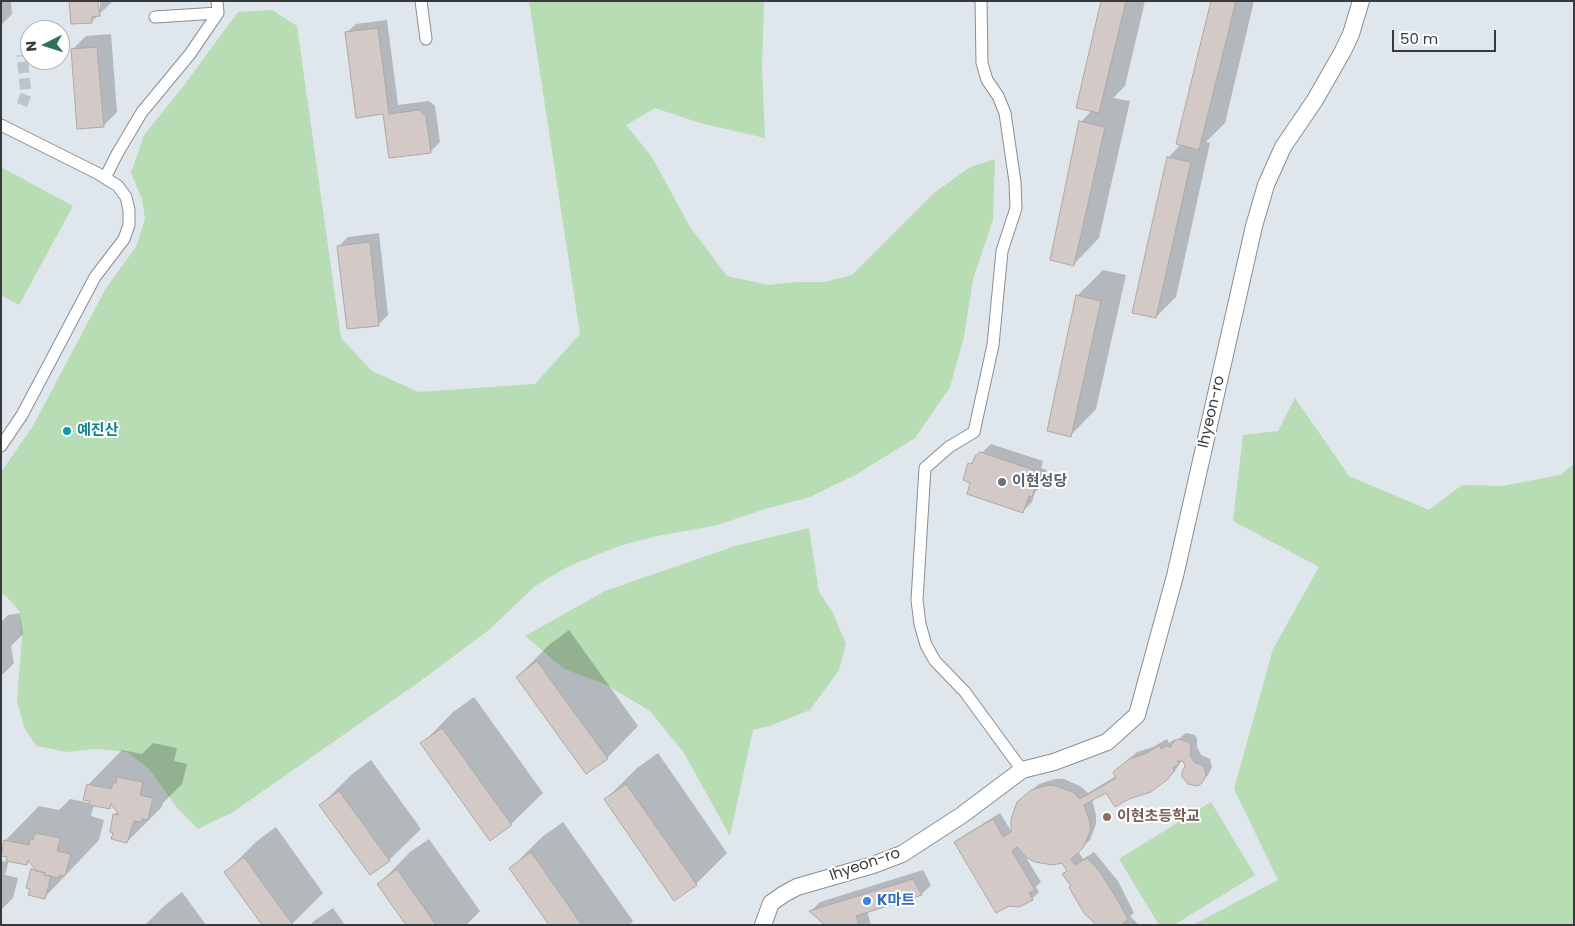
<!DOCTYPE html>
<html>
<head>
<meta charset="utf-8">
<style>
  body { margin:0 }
  #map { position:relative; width:1575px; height:926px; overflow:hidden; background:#dfe6ec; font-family:Poppins,sans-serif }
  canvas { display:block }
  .frame { position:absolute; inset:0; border:2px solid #373a3c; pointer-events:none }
  .north { position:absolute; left:20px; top:20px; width:50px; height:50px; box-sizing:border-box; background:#fff; border:1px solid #afb0b1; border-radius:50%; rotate:265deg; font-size:14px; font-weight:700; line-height:20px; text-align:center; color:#373a3c }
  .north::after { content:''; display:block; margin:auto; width:18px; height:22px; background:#2f7161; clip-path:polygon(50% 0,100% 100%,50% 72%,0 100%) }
  .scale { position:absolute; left:1392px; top:30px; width:104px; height:22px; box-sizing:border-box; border:2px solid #373a3c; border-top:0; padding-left:6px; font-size:15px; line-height:18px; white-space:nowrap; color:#373a3c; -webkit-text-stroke:4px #fff; paint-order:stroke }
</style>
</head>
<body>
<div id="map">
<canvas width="1575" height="926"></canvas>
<div class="frame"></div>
<div class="north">N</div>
<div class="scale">50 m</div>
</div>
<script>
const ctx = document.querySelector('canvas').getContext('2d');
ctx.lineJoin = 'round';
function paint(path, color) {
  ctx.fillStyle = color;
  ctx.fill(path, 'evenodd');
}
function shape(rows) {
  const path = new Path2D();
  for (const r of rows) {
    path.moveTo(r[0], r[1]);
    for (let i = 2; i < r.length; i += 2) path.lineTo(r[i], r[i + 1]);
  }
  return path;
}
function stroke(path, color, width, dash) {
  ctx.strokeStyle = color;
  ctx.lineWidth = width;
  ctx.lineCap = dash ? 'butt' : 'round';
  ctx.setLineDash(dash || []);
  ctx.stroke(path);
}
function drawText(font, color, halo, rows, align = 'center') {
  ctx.font = font + ' Poppins,"Noto Sans KR",sans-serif';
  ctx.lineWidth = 4;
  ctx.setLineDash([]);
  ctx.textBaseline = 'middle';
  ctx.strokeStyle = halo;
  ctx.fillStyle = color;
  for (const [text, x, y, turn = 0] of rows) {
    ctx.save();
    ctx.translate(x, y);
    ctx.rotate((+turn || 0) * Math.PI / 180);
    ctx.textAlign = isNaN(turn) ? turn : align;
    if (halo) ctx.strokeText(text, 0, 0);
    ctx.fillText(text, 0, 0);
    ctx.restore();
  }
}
const green = shape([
  [529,1,764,1,762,67,765,138,700,123,655,108,626,125,652,157,690,227,727,276,768,285,797,282,825,282,852,275,934,193,970,167,995,159,993,220,973,279,964,337,950,387,915,438,857,474,810,497,765,509,718,525,657,536,619,546,569,566,535,586,490,629,419,682,233,812,198,829,178,809,149,769,127,752,97,749,68,752,36,746,24,727,17,700,22,638,20,612,5,595,1,594,1,472,33,426,106,288,136,247,145,219,142,199,131,173,144,135,182,88,238,12,272,10,297,26,341,338,372,371,418,392,535,384,580,334],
  [1,167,73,206,19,305,1,295],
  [1295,398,1349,476,1429,510,1462,485,1502,486,1560,475,1574,464,1574,925,1193,925,1278,880,1234,789,1273,649,1319,567,1233,521,1243,435,1278,431],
  [809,528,819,592,832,611,846,644,839,670,810,710,769,726,753,730,730,836,684,753,650,711,605,684,564,669,525,636,605,591,735,546],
  [1211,802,1255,875,1174,925,1159,925,1119,859]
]);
const shadow = shape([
  [1,1,11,1,12,14,1,25],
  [100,1,113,1,92,21,72,23,100,10],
  [1103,1,1145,1,1125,86,1113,98,1130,101,1099,238,1074,264,1081,122,1092,110],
  [1212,1,1254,1,1225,123,1206,142,1210,143,1176,297,1156,317,1168,158,1181,144],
  [387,20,398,105,429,101,435,106,440,142,430,152,384,113,346,33,356,24],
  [111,34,117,112,103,126,72,50,86,36],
  [379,233,388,315,379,324,339,246,348,237],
  [1103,270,1126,275,1096,409,1071,435,1077,296],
  [991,444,1043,461,1041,468,1047,470,1041,486,1035,492,1032,502,1023,511,972,482,970,464],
  [20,613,23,634,11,646,14,663,1,676,1,622,8,615],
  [569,630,638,726,607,758,517,677,549,645],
  [474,697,543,793,511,824,422,744,453,712],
  [1186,733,1195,735,1197,739,1197,747,1201,755,1210,759,1212,767,1208,775,1201,782,1182,760,1175,771,1159,785,1107,791,1092,800,1096,815,1096,824,1090,840,1078,851,1083,859,1094,852,1118,881,1134,913,1130,916,1139,925,1097,925,1064,874,1068,870,1063,862,1025,856,1041,882,1036,887,1039,892,1032,899,956,842,963,836,1000,813,1011,831,1012,830,1026,795,1039,784,1055,779,1064,779,1080,786,1088,793,1116,776,1121,766,1137,752,1153,747,1167,739,1169,743,1175,739,1176,741],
  [153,743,177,748,174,761,187,764,182,784,163,803,161,808,127,842,115,814,118,811,113,804,109,808,94,805,91,816,104,820,99,840,44,898,32,870,35,867,30,860,27,864,9,860,5,875,18,878,13,898,1,910,1,861,7,862,9,856,5,841,39,806,59,810,70,799,90,803,88,785,122,750,142,754],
  [658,753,727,853,696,884,605,800,637,768],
  [371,760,421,829,389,860,321,805,352,774],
  [563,822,633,921,629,925,550,925,511,868,542,837],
  [276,827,323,893,291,925,226,872,257,841],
  [429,839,480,911,466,925,408,925,379,884,410,852],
  [923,870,931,885,922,894,867,911,871,925,827,925,811,911,820,902],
  [182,892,206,925,145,925,164,906],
  [333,908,345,925,310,925,314,921]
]);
const building = shape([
  [69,1,98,1,100,16,92,17,92,23,71,24,69,1],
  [1101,1,1126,1,1099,113,1076,108,1101,1],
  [1211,1,1236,1,1199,150,1176,144,1211,1],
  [378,28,389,114,419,110,426,116,431,153,389,158,383,114,356,118,345,32,378,28],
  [97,47,104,127,77,129,71,49,97,47],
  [1079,121,1105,127,1074,266,1050,260,1079,121],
  [1167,157,1191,162,1156,318,1132,313,1167,157],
  [370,242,379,326,347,329,337,246,370,242],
  [1076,295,1101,301,1071,437,1047,431,1076,295],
  [980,452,1034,470,1032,477,1038,479,1032,497,1029,496,1023,513,967,494,970,483,963,480,968,463,972,464,975,456,980,452],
  [537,661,608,759,586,774,516,677,537,661],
  [442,728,512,825,490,841,420,743,442,728],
  [1179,739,1188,742,1191,746,1190,755,1194,762,1204,766,1206,775,1202,783,1198,786,1188,784,1182,777,1182,772,1185,766,1183,761,1177,761,1179,764,1173,768,1174,771,1168,779,1151,792,1129,799,1115,807,1106,793,1084,805,1090,822,1090,832,1083,848,1071,859,1075,865,1087,858,1100,872,1120,904,1128,920,1123,923,1124,925,1096,925,1084,913,1074,896,1069,887,1071,886,1062,874,1067,871,1062,863,1053,865,1035,862,1027,858,1017,847,1012,851,1035,890,1029,893,1033,900,1019,907,1009,906,996,913,954,842,993,819,1003,837,1011,832,1011,819,1017,802,1031,790,1048,785,1056,786,1073,792,1080,799,1116,778,1113,772,1129,759,1145,754,1160,745,1161,749,1168,745,1170,748,1174,741,1179,739],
  [117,777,143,782,140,795,153,798,148,820,142,819,141,822,134,821,127,843,111,839,113,833,110,832,113,814,119,815,111,804,110,809,89,805,90,801,83,800,87,784,111,789,113,783,116,783,117,777],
  [626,784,697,885,674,901,604,799,626,784],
  [339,791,390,861,370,875,319,805,339,791],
  [35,833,61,838,57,851,71,854,65,876,59,875,59,878,44,875,45,873,36,871,28,860,27,865,6,861,7,857,1,856,4,840,29,845,30,839,33,840,35,833],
  [531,852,582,925,549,925,509,868,531,852],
  [244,857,293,925,262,925,224,872,244,857],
  [31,869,45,873,44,875,51,876,45,899,28,895,30,889,26,888,31,869],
  [397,869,436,925,406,925,377,884,397,869],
  [913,879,922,895,856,916,859,925,825,925,809,911,913,879]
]);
const streetTunnel = shape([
  [22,105,26,94,22,55]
]);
const street = shape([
  [421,1,426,39],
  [981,1,982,63,987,80,998,96,1005,113,1015,182,1016,208,1002,251,993,345,974,432,949,447,925,468,917,600,920,624,926,645,935,661,965,692,1022,770],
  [155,17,218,13,217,1],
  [1,125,97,173,118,186,126,197,129,210,129,225,124,239,95,277,22,415,1,446],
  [105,178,117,154,142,112,190,54,218,13]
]);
const secondary = shape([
  [763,925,771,903,784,894,797,887,873,865,902,854,962,815,1022,770,1054,762,1107,742,1137,715,1175,576,1254,226,1266,185,1283,147,1315,100,1343,51,1351,34,1361,1]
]);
const markers = [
  [67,431,5,"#0f9aa8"],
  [1002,482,5,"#6b7280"],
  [1107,817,5,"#8d6e63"],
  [867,901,5,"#3f7fe0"]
];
const streetNames = [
  ["Ihyeon-ro",1212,412,-77],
  ["Ihyeon-ro",865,865,-19]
];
const cultureNames = [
  ["예진산",77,431]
];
const worshipNames = [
  ["이현성당",1012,482]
];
const educationNames = [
  ["이현초등학교",1117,817]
];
const shopNames = [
  ["K마트",877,901]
];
paint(green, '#b8dcb4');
paint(shadow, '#0003');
paint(building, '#d3cac7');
stroke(building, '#b0a7a4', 1);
stroke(streetTunnel, '#bdc4c9', 11, [11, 5.5]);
stroke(street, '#888f94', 13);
stroke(secondary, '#888f94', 18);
stroke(street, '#fff', 11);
stroke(secondary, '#fff', 16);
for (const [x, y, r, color] of markers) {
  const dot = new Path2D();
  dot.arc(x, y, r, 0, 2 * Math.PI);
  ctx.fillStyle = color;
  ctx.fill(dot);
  stroke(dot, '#fff', 2);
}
drawText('15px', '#373a3c', '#fff', streetNames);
drawText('bold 15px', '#0d838f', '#fff', cultureNames, 'left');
drawText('bold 15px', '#5b616d', '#fff', worshipNames, 'left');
drawText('bold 15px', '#785e54', '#fff', educationNames, 'left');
drawText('bold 15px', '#366cbe', '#fff', shopNames, 'left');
</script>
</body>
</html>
